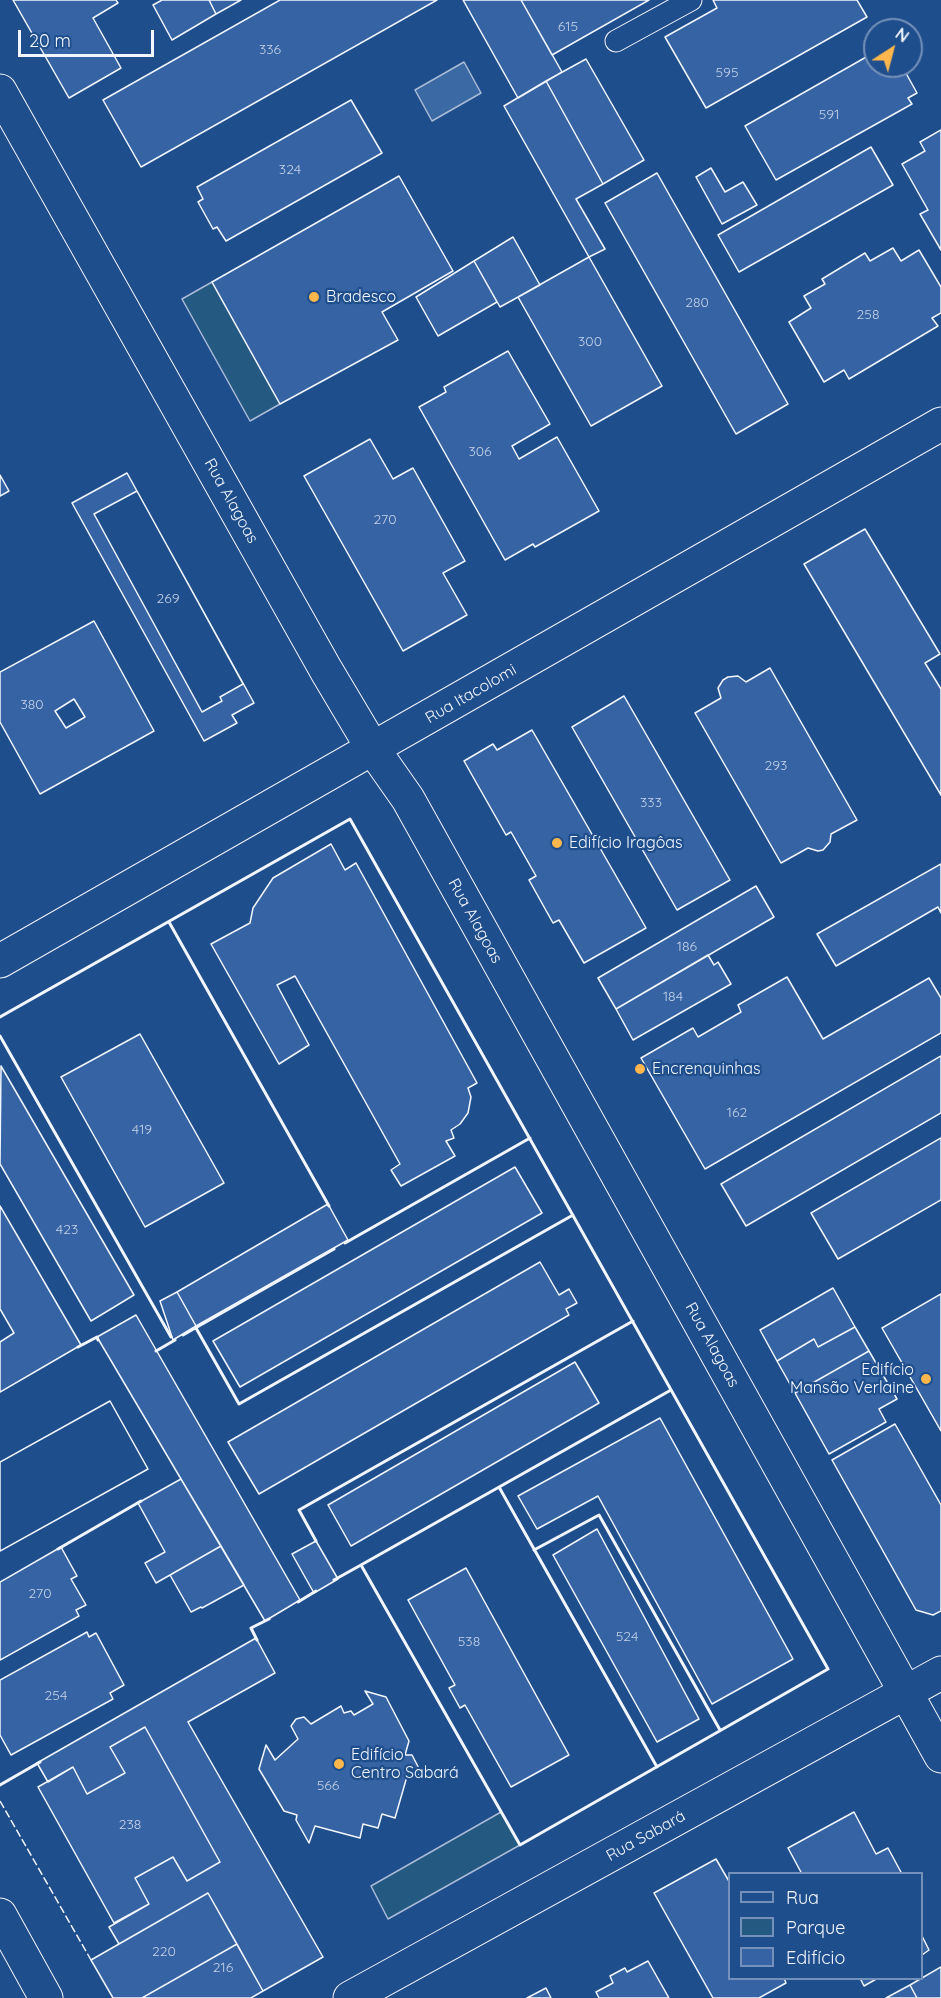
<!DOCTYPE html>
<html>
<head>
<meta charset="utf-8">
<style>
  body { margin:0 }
  #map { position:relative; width:941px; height:1998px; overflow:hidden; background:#1f4e8c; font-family:Quicksand,sans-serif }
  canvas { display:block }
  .legend { position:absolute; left:728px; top:1872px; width:195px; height:108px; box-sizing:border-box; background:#1f4e8c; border:2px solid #7391ba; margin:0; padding:8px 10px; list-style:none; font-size:18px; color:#f2f6ff }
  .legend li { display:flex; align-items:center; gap:12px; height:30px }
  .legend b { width:30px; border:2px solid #7391ba }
  .north { position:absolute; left:863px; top:18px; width:60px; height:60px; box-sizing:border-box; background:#1f4e8c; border:2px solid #7391ba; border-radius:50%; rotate:36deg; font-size:16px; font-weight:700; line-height:24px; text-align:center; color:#f2f6ff }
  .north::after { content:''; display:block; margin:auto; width:21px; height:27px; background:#ffb74d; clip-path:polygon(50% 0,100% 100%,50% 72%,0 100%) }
  .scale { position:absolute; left:18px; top:30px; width:136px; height:27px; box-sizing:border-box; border:3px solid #f2f6ff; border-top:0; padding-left:8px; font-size:18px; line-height:21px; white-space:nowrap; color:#f2f6ff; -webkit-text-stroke:4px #1f4e8c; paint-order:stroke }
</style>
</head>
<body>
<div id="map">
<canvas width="941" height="1998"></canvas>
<ul class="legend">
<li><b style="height:8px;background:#1f4e8c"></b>Rua</li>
<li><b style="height:16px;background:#245a82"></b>Parque</li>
<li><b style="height:16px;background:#3563a3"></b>Edifício</li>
</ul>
<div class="north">N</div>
<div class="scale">20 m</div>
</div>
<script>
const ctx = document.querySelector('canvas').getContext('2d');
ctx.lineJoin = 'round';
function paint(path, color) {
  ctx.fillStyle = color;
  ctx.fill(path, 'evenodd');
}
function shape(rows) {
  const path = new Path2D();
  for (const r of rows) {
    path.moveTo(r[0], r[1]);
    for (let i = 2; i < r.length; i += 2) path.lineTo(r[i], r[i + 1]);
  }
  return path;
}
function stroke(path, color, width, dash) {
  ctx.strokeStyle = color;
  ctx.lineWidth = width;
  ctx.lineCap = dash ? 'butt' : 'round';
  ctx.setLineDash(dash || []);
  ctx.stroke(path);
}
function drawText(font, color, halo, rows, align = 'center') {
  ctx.font = font + ' Quicksand,sans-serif';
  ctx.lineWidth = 4.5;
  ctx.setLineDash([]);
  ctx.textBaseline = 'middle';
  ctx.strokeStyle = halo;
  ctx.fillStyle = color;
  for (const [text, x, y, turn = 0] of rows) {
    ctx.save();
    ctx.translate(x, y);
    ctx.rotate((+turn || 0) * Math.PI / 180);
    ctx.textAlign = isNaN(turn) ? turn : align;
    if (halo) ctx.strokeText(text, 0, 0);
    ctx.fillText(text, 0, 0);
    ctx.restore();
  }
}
const green = shape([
  [212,282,280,404,250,421,182,299,212,282],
  [501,1812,520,1845,388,1919,371,1886,501,1812]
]);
const water = shape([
  [464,62,481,93,432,121,415,90,464,62]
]);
const building = shape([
  [13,0,116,0,118,3,93,18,121,68,69,98,13,0],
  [162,0,209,0,216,14,172,40,153,5,162,0],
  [209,0,241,0,216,14,209,0],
  [280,0,437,0,141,167,103,100,280,0],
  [463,0,521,0,562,72,518,98,463,0],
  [521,0,649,0,552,55,521,0],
  [713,0,857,0,867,17,706,108,665,37,717,8,713,0],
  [875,52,875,66,902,66,917,93,908,98,912,104,776,180,745,126,875,52],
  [586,59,644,160,603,184,546,81,586,59],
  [546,81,603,184,576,199,605,249,589,257,504,106,546,81],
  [351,100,382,153,226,241,217,227,213,229,198,202,203,199,197,187,351,100],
  [941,130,941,250,920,214,928,210,902,164,925,151,920,142,941,130],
  [871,147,893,185,739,272,718,235,871,147],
  [711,168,725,192,743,182,757,205,722,224,696,177,711,168],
  [657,173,788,404,736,434,605,203,657,173],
  [399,176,453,271,382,312,398,340,280,404,212,282,399,176],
  [513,237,540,285,500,307,474,261,513,237],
  [893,248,901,261,919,250,941,287,941,313,932,318,938,326,849,379,844,370,824,382,789,322,811,308,804,296,825,284,822,279,865,253,870,261,893,248],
  [589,257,662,386,591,426,518,297,589,257],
  [474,261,497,302,438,336,416,297,474,261],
  [508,351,550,424,512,446,519,459,557,437,599,511,535,547,533,544,505,560,419,407,446,392,444,387,508,351],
  [370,439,393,479,413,468,465,561,443,573,467,615,403,651,304,476,370,439],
  [127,473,254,703,232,715,237,723,204,741,72,503,127,473],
  [0,475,9,491,0,496,0,475],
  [137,491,243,684,220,697,222,701,202,712,94,514,137,491],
  [865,529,940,654,925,663,941,689,941,795,804,564,865,529],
  [94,621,154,731,40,794,0,722,0,672,94,621],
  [74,699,85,717,66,728,55,711,74,699],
  [770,668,857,820,831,834,830,842,823,850,818,851,808,848,781,863,695,713,721,698,718,688,723,680,728,677,738,676,746,682,770,668],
  [624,696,730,880,677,910,572,727,624,696],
  [532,730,646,928,584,963,559,920,553,923,529,880,536,876,511,832,506,835,464,761,493,744,497,750,532,730],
  [331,844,345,870,356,863,477,1083,468,1088,471,1097,468,1113,460,1124,451,1130,454,1138,446,1141,455,1156,401,1186,391,1170,400,1164,295,976,277,985,309,1045,279,1064,211,944,250,923,253,908,273,878,331,844],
  [941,864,941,913,938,907,836,966,817,934,941,864],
  [756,886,774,917,616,1009,598,978,756,886],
  [708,955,714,965,718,962,731,984,633,1040,616,1009,708,955],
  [787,977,823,1039,929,978,941,998,941,1033,705,1169,641,1058,693,1028,698,1037,741,1012,738,1005,787,977],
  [140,1034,224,1183,145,1227,61,1077,140,1034],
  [941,1056,941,1113,746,1226,721,1184,941,1056],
  [1,1066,134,1295,91,1321,0,1164,1,1066],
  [941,1138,941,1200,838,1259,811,1213,941,1138],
  [515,1167,542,1213,240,1387,213,1341,515,1167],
  [328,1204,348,1240,196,1326,177,1292,328,1204],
  [0,1206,81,1345,0,1392,0,1342,14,1333,0,1309,0,1206],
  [540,1262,559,1295,569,1289,577,1303,566,1309,569,1315,259,1494,228,1442,540,1262],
  [833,1288,855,1327,818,1347,814,1339,777,1361,760,1330,833,1288],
  [177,1292,196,1326,173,1340,160,1301,177,1292],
  [941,1294,941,1431,882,1328,941,1294],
  [136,1315,300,1600,265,1621,97,1337,136,1315],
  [855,1327,869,1351,795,1393,777,1361,814,1339,818,1347,855,1327],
  [869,1351,897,1399,879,1409,886,1422,829,1454,795,1393,869,1351],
  [575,1362,599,1403,351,1546,328,1505,575,1362],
  [110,1401,148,1469,0,1551,0,1462,110,1401],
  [110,1401,148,1469,0,1551,0,1462,110,1401],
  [660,1418,793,1659,712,1704,598,1496,537,1529,518,1496,660,1418],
  [895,1424,941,1505,941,1611,933,1615,916,1610,832,1460,895,1424],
  [181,1479,221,1546,156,1583,145,1563,165,1552,138,1503,181,1479],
  [597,1529,699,1719,657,1742,553,1555,597,1529],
  [316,1541,338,1579,314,1593,292,1554,316,1541],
  [221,1546,244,1585,202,1608,201,1607,191,1612,170,1575,221,1546],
  [61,1547,77,1576,71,1579,86,1605,76,1610,79,1616,0,1660,0,1582,61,1547],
  [466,1568,569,1755,511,1787,465,1705,460,1708,449,1688,455,1685,408,1600,466,1568],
  [87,1632,89,1637,96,1633,124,1685,110,1693,113,1699,11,1755,0,1735,0,1680,87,1632],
  [256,1638,275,1673,188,1722,323,1957,263,1991,208,1893,119,1944,109,1927,149,1904,135,1878,173,1857,187,1881,220,1862,145,1727,110,1747,125,1773,87,1794,73,1767,48,1782,37,1763,256,1638],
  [365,1691,386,1697,409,1741,405,1755,412,1755,423,1776,408,1773,395,1818,382,1814,378,1828,363,1824,360,1838,315,1826,309,1843,296,1820,297,1815,284,1811,259,1769,266,1745,275,1760,298,1739,291,1726,296,1719,304,1717,311,1724,341,1706,344,1713,351,1711,354,1715,373,1704,365,1691],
  [145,1727,220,1862,187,1881,173,1857,135,1878,149,1904,114,1923,38,1787,73,1767,87,1794,125,1773,110,1747,145,1727],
  [854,1812,876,1854,888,1848,902,1874,802,1874,788,1848,854,1812],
  [716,1859,730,1883,730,1978,784,1978,786,1983,759,1998,713,1998,654,1893,716,1859],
  [208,1893,237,1944,142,1998,113,1998,91,1960,208,1893],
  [922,1936,929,1950,922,1955,922,1936],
  [237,1944,263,1991,251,1998,142,1998,237,1944],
  [648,1961,669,1998,599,1998,596,1992,613,1983,610,1976,625,1968,627,1972,648,1961],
  [941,1967,941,1998,917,1998,910,1985,941,1967],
  [860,1978,878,1978,864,1986,860,1978],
  [910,1985,917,1998,886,1998,910,1985],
  [546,1988,551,1998,527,1998,546,1988]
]);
const lane = shape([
  [616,41,691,0]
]);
const street = shape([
  [0,91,326,670,373,749,408,799,941,1756],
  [0,961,941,424],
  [0,1915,46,1998]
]);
const secondary = shape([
  [350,1998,941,1673]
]);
const fence = shape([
  [0,1801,91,1960]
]);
const wall = shape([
  [169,922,329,1206],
  [0,1017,350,819,828,1669,520,1845,361,1565,334,1580],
  [0,1036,171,1337],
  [345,1243,530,1138],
  [196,1328,239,1404,573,1215],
  [183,1335,334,1249],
  [78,1347,97,1337,98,1340],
  [156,1351,175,1340],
  [499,1487,657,1767],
  [316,1541,299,1510,633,1321],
  [58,1549,141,1501],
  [534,1550,599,1515,720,1730],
  [361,1565,671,1390],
  [298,1602,316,1591],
  [257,1640,251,1628,269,1619],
  [0,1785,40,1762]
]);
const markers = [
  [314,297,6,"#ffb74d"],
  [557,843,6,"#ffb74d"],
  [640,1069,6,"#ffb74d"],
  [926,1379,6,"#ffb74d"],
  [339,1764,6,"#ffb74d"]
];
const numberNames = [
  ["615",568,27],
  ["336",270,50],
  ["595",727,73],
  ["591",829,115],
  ["324",290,170],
  ["280",697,303],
  ["258",868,315],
  ["300",590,342],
  ["306",480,452],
  ["270",385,520],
  ["269",168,599],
  ["380",32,705],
  ["293",776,766],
  ["333",651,803],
  ["186",687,947],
  ["184",673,997],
  ["162",737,1113],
  ["419",142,1130],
  ["423",67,1230],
  ["270",40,1594],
  ["524",627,1637],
  ["538",469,1642],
  ["254",56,1696],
  ["566",328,1786],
  ["238",130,1825],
  ["220",164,1952],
  ["216",223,1968]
];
const poiNames = [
  ["Bradesco",326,297],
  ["Edifício Iragôas",569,843],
  ["Encrenquinhas",652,1069],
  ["Edifício",914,1370,"right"],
  ["Mansão Verlaine",914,1388,"right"],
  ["Edifício",351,1755],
  ["Centro Sabará",351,1773]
];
const streetNames = [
  ["Rua Alagoas",231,501,61],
  ["Rua Itacolomi",471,694,-30],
  ["Rua Alagoas",475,921,61],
  ["Rua Alagoas",712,1345,61],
  ["Rua Sabará",646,1836,-29]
];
paint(green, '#245a82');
stroke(green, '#a8bbd7', 1.5);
paint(water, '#3b69a3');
stroke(water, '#a8bbd7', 1.5);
paint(building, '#3563a3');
stroke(building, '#f2f6ff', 1.5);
stroke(lane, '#f2f6ff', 23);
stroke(street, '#f2f6ff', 35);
stroke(secondary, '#f2f6ff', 35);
stroke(lane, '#1f4e8c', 21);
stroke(street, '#1f4e8c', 33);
stroke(secondary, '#1f4e8c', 33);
stroke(fence, '#f2f6ff', 1.5, [8, 3]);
stroke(wall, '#f2f6ff', 3);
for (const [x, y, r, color] of markers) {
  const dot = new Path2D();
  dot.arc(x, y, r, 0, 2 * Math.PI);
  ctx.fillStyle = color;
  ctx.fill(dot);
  stroke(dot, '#1f4e8c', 2);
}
drawText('14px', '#c3d1e8', null, numberNames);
drawText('16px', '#f2f6ff', '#1f4e8c', poiNames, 'left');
drawText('16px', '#f2f6ff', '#1f4e8c', streetNames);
</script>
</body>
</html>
